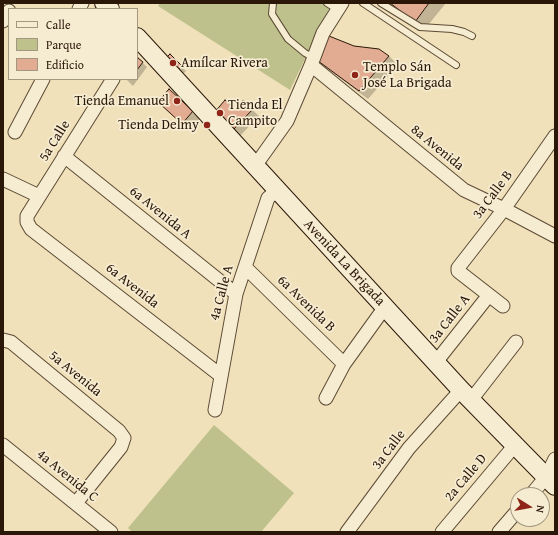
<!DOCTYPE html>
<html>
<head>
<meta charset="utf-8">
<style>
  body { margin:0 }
  #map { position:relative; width:558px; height:535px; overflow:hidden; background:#f0e1ba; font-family:"Gentium Book Plus",serif }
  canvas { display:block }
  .frame { position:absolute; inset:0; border:4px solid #2b1708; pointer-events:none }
  .legend { position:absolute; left:8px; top:8px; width:130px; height:72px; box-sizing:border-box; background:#f5ecd2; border:1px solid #a49781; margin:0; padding:5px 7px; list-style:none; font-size:12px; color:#2b1708 }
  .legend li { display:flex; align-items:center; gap:8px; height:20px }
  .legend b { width:20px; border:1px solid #a49781 }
  .north { position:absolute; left:510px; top:487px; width:40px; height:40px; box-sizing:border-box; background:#f5ecd2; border:1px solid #a49781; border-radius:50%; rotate:101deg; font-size:11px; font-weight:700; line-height:16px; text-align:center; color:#2b1708 }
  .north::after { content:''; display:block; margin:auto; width:14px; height:18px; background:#8f2418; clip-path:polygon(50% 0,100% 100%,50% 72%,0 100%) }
</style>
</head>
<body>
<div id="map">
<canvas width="558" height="535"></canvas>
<div class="frame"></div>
<ul class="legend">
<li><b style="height:5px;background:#f5ecd2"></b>Calle</li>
<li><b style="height:11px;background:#bec18c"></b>Parque</li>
<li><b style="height:11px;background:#e2ac93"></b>Edificio</li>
</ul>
<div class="north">N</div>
</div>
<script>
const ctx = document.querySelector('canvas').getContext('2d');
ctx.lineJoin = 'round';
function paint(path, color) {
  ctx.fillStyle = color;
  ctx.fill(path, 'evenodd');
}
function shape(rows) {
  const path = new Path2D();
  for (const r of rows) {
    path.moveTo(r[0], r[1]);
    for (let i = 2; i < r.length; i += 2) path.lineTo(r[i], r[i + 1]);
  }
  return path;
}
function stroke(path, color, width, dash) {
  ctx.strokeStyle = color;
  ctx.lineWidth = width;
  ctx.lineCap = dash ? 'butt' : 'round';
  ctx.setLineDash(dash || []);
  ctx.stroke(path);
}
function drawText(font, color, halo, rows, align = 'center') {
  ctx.font = font + ' "Gentium Book Plus",serif';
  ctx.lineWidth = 3.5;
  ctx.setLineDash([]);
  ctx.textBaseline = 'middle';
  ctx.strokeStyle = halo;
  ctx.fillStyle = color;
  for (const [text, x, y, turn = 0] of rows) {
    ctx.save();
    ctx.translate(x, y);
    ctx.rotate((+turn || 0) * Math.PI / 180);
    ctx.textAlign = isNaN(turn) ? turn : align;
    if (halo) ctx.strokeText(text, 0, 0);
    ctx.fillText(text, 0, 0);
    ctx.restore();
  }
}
const green = shape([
  [160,3,332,3,290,90,158,6],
  [214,425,294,493,261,532,132,532,128,528]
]);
const shadow = shape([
  [388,3,446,3,424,30],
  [354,47,378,50,389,56,398,65,368,99,325,67,316,58],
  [170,56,186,71,181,76],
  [137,61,142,62,147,67,133,86,126,79,137,79],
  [169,91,199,119,190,130,166,109],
  [243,101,259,116,240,136,222,119,235,110]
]);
const building = shape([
  [390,3,429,3,415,22,390,3],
  [324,34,354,46,379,49,389,56,359,91,314,58,324,34],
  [170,54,182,66,176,72,164,60,170,54],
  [138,58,143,62,137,70,137,60,138,58],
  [169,89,193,111,182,124,158,102,169,89],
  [225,100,235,109,243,100,253,109,233,130,214,113,225,100]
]);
const service = shape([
  [273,3,272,14,288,39,305,53,314,58],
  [327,3,338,10],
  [363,3,456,65],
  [381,3,420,27,452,29,464,32,472,36]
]);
const minor = shape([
  [79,9,82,3],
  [3,21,9,11],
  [311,65,464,190,504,209,555,236],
  [113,79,27,216,27,222,31,229,220,375],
  [15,132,43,79],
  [64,156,236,294],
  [255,166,287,121,311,65,323,33,342,3],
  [3,179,39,196],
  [245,267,344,364],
  [503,306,458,271,458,268,504,209,555,136],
  [3,340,11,342,119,431,124,438,121,447,76,503],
  [436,362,489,295],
  [326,398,344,364,385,307],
  [471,400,516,342],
  [215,410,236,294,268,198,277,190],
  [3,445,111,532],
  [531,495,546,477,555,459],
  [347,532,409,448,461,390],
  [442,532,515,445],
  [499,532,518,510]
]);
const secondary = shape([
  [104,3,110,9],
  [137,37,461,390,555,486]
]);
const markers = [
  [173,63,4,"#8f2418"],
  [355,75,4,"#8f2418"],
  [177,101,4,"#8f2418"],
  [220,113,4,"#8f2418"],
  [207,125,4,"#8f2418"]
];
const poiNames = [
  ["Amílcar Rivera",181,63],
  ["Templo Sán",363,67],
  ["José La Brigada",363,83],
  ["Tienda Emanuel",169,101,"right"],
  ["Tienda El",228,105],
  ["Campito",228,121],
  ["Tienda Delmy",199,125,"right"]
];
const streetNames = [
  ["5a Calle",55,141,-58],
  ["8a Avenida",437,148,39],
  ["3a Calle B",493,195,-53],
  ["6a Avenida A",160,213,39],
  ["Avenida La Brigada",344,263,47],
  ["6a Avenida",132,286,38],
  ["4a Calle A",222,293,-75],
  ["6a Avenida B",306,304,44],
  ["3a Calle A",450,319,-52],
  ["5a Avenida",75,374,39],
  ["3a Calle",389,450,-53],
  ["4a Avenida C",67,476,39],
  ["2a Calle D",466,478,-50]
];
paint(green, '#bec18c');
paint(shadow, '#0003');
paint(building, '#e2ac93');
stroke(building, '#2b1708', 1);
stroke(service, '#5c4a34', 8);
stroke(minor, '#5c4a34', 15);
stroke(secondary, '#2b1708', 20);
stroke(service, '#f5ecd2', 6);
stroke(minor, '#f5ecd2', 13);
stroke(secondary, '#f5ecd2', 18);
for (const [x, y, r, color] of markers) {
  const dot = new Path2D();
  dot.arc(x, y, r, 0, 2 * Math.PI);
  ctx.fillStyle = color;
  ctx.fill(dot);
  stroke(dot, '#f5ecd2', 1.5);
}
drawText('14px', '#2b1708', '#f5ecd2', poiNames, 'left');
drawText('14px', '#2b1708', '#f5ecd2', streetNames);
</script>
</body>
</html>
